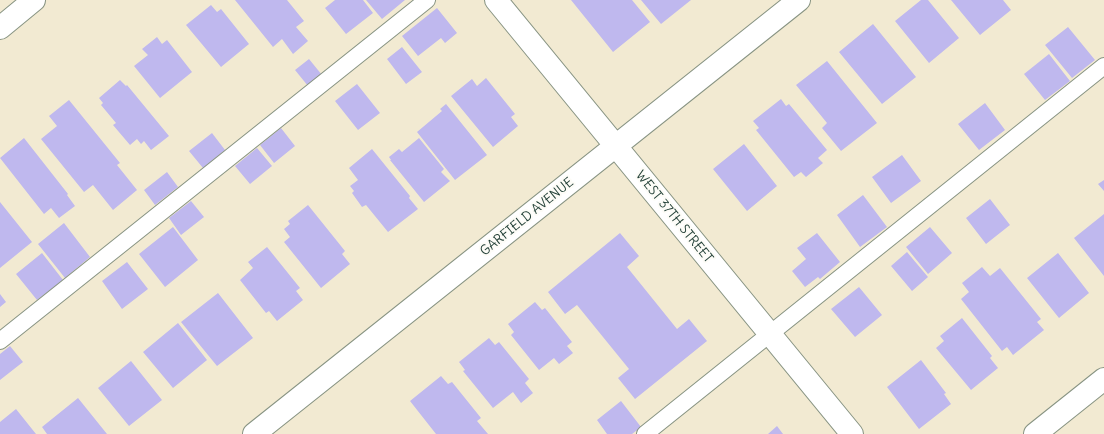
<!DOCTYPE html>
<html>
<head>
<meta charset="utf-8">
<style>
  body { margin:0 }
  canvas { display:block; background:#f2ead2 }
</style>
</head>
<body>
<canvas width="1104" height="434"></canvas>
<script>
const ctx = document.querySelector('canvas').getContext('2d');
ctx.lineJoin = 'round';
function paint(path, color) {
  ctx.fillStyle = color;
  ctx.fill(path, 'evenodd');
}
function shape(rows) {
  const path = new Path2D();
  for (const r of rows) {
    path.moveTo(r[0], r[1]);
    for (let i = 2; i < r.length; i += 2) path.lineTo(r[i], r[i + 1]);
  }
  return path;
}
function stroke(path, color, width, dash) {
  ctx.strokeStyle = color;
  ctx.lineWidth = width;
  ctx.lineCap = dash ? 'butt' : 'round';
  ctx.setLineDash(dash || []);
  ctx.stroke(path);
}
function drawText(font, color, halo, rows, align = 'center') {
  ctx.font = font + ' Delius,sans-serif';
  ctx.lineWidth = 4;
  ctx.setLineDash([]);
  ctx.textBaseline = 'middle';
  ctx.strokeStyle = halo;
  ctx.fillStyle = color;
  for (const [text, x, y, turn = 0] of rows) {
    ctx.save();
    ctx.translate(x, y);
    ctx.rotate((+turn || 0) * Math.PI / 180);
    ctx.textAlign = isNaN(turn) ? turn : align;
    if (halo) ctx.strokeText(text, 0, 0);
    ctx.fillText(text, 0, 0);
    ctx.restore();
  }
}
const building = shape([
  [235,0,287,0,304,21,296,27,308,41,293,54,282,39,273,47],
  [335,0,363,0,373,13,346,34,325,8],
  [366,0,405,0,382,19],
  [571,0,632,0,650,22,613,52],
  [641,0,691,0,661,24],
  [921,0,928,0,959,38,929,63,895,21],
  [951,0,1003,0,1011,10,980,35],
  [211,5,217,12,221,9,249,44,221,67,186,25],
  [437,8,457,33,445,43,441,38,418,56,402,36],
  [873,24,916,77,882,104,839,52],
  [1068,27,1095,60,1072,78,1045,45],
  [157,37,162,44,167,40,192,72,160,98,134,66,148,55,142,49],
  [402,47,422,72,406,84,387,59],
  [1049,54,1070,81,1045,100,1024,74],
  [309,59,322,75,308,86,295,70],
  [827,61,877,123,841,151,822,128,827,123,796,85],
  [486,78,515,114,511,117,518,126,493,147,451,96,472,79,477,86],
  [120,80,126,86,127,85,169,136,151,150,144,141,141,144,137,139,130,145,113,125,116,123,101,105,103,103,99,98],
  [357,84,380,113,358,130,335,101],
  [781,99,786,106,789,104,827,150,818,158,823,163,806,177,801,172,794,177,756,130,759,128,753,121],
  [69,100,120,163,117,165,137,190,113,210,93,185,84,192,41,139,57,126,49,116],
  [985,103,1005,130,979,150,958,124],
  [446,104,487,155,455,180,417,132,442,111,440,109],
  [281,128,295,146,274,163,260,145],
  [212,133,225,150,203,168,189,151],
  [24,138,68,194,67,195,75,206,59,218,51,208,44,214,0,158],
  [419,138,444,169,441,172,450,181,424,202,390,160,391,160,389,157,399,149,402,152],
  [744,144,777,186,747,211,713,169],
  [257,148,272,166,250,184,235,166],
  [372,149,410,196,409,198,418,209,388,232,366,205,362,207,352,193,354,191,350,186,358,180,349,168],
  [902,155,921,181,891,203,872,177],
  [167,172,178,187,155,205,144,190],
  [1104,180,1104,191,1098,184],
  [863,195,887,227,860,247,837,215],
  [990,199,1010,225,986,244,966,218],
  [191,201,204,217,181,235,169,218],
  [0,202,32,242,0,268],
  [308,205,345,251,342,254,350,264,321,288,284,242,290,237,284,229,290,224,288,221],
  [1104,214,1104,276,1074,238],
  [64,223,90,257,65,278,38,244],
  [173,227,198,260,165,287,139,254],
  [930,227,952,253,928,274,906,247],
  [620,233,639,256,627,267,677,329,689,319,707,341,635,399,618,378,629,369,577,305,565,314,548,292],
  [817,233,840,262,820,279,818,277,805,287,792,271,806,259,797,248],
  [267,247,300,288,296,291,303,300,277,321,269,311,266,313,240,280,253,268,248,262],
  [907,252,928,277,912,291,891,266],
  [42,253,63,280,37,300,16,274],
  [1058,253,1089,293,1059,318,1027,278],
  [127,262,148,289,122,309,102,281],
  [982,267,990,276,1000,268,1041,319,1037,322,1044,330,1013,355,1007,347,1002,351,961,299,969,292,962,283],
  [859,287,882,315,855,337,831,309],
  [218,293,253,338,217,366,181,322],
  [0,294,6,302,0,307],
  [535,302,542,310,545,308,572,342,567,346,573,353,559,364,554,358,539,370,511,335,514,332,508,324],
  [962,318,992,356,990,358,998,368,971,390,936,348,944,341,940,336],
  [178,323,207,360,173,388,143,352],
  [489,338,495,345,499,342,529,379,525,383,533,393,521,403,513,392,493,408,463,371,465,370,459,362],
  [10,346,23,362,0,380,0,354],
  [921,360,946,393,944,394,951,404,919,429,887,387],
  [131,361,162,400,129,426,98,388],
  [441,376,448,384,452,382,481,418,477,421,488,434,436,434,410,401],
  [78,398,107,434,47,434,42,427],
  [621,401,641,427,632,434,607,434,597,420],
  [16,409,36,434,0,434,0,422],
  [777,426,783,434,768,434]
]);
const lane = shape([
  [0,341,427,0],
  [645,434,1104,66]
]);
const street = shape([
  [496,0,852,434],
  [254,434,799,0],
  [1035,434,1104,379]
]);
const secondary = shape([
  [0,28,34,0]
]);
const streetNames = [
  ["GARFIELD AVENUE",527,217,-39],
  ["WEST 37TH STREET",674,217,51]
];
paint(building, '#bfb8ee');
stroke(lane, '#889483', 18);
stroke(street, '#889483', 24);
stroke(secondary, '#889483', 24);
stroke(lane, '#fff', 16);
stroke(street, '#fff', 22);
stroke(secondary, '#fff', 22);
drawText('13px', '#1f3d34', '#fdfcf7', streetNames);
</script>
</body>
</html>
